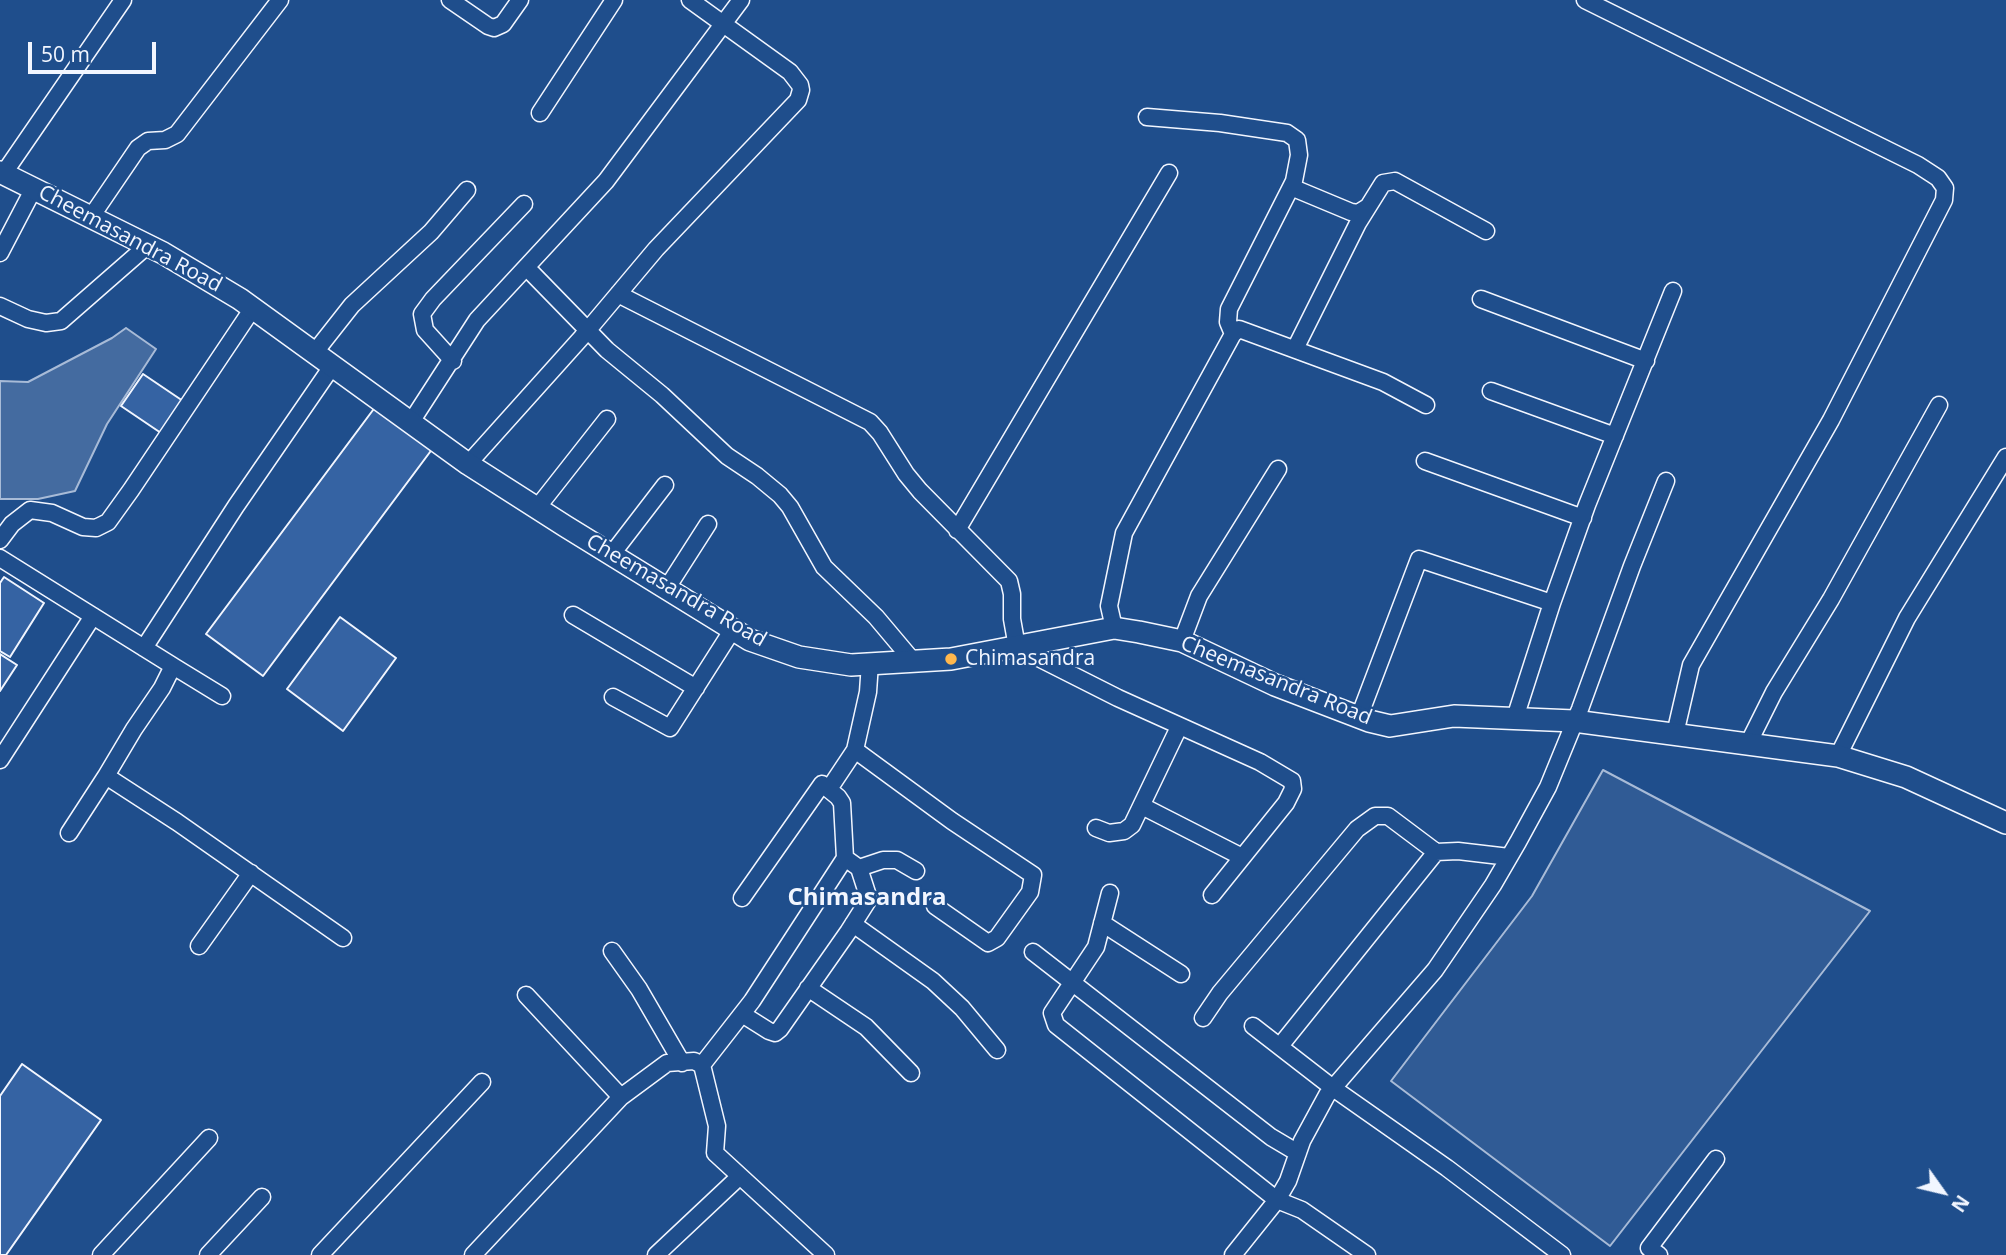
<!DOCTYPE html>
<html>
<head>
<meta charset="utf-8">
<style>
  body { margin:0 }
  #map { position:relative; width:2006px; height:1255px; overflow:hidden; background:#1f4e8c; font-family:"Open Sans",sans-serif }
  canvas { display:block }
  .north { position:absolute; left:1908px; top:1157px; width:70px; height:70px; -webkit-text-stroke:5px #1f4e8c; paint-order:stroke; rotate:124deg; font-size:19px; font-weight:700; line-height:28px; text-align:center; color:#f2f6ff }
  .north::after { content:''; display:block; margin:auto; width:24px; height:32px; background:#f2f6ff; clip-path:polygon(50% 0,100% 100%,50% 72%,0 100%) }
  .scale { position:absolute; left:28px; top:42px; width:128px; height:32px; box-sizing:border-box; border:4px solid #f2f6ff; border-top:0; padding-left:9px; font-size:21px; line-height:24px; white-space:nowrap; color:#f2f6ff; -webkit-text-stroke:5px #1f4e8c; paint-order:stroke }
</style>
</head>
<body>
<div id="map">
<canvas width="2006" height="1255"></canvas>
<div class="north">N</div>
<div class="scale">50 m</div>
</div>
<script>
const ctx = document.querySelector('canvas').getContext('2d');
ctx.lineJoin = 'round';
function paint(path, color) {
  ctx.fillStyle = color;
  ctx.fill(path, 'evenodd');
}
function shape(rows) {
  const path = new Path2D();
  for (const r of rows) {
    path.moveTo(r[0], r[1]);
    for (let i = 2; i < r.length; i += 2) path.lineTo(r[i], r[i + 1]);
  }
  return path;
}
function stroke(path, color, width, dash) {
  ctx.strokeStyle = color;
  ctx.lineWidth = width;
  ctx.lineCap = dash ? 'butt' : 'round';
  ctx.setLineDash(dash || []);
  ctx.stroke(path);
}
function drawText(font, color, halo, rows, align = 'center') {
  ctx.font = font + ' "Open Sans",sans-serif';
  ctx.lineWidth = 5;
  ctx.setLineDash([]);
  ctx.textBaseline = 'middle';
  ctx.strokeStyle = halo;
  ctx.fillStyle = color;
  for (const [text, x, y, turn = 0] of rows) {
    ctx.save();
    ctx.translate(x, y);
    ctx.rotate((+turn || 0) * Math.PI / 180);
    ctx.textAlign = isNaN(turn) ? turn : align;
    if (halo) ctx.strokeText(text, 0, 0);
    ctx.fillText(text, 0, 0);
    ctx.restore();
  }
}
const built = shape([
  [1603,770,1870,911,1610,1246,1391,1081,1532,896,1603,770]
]);
const water = shape([
  [126,328,156,349,107,424,75,491,38,499,0,499,0,381,28,382,112,338,126,328]
]);
const building = shape([
  [143,374,183,401,161,433,121,406,143,374],
  [376,406,433,448,263,676,206,634,376,406],
  [4,577,44,603,10,657,0,651,0,583,4,577],
  [340,617,396,658,343,731,287,689,340,617],
  [0,654,17,665,0,691,0,654],
  [22,1064,101,1120,6,1255,0,1255,0,1096,22,1064]
]);
const street = shape([
  [450,0,488,26,494,28,503,24,520,0],
  [1585,0,1918,165,1938,178,1945,188,1944,200,1831,420,1691,665,1675,734],
  [540,113,614,0],
  [1147,117,1220,123,1287,133,1297,140,1299,155,1294,181,1229,309,1228,322,1233,334],
  [4,173,123,0],
  [1291,187,1351,212,1358,213,1366,208],
  [91,217,138,148,148,141,165,140,177,134,280,0],
  [0,253,34,188],
  [526,267,607,350,662,395,727,456,757,476,780,495,790,507,824,567,876,617,913,661],
  [618,294,870,422,880,433,906,474,920,491,1009,581,1012,594,1012,619,1017,647,1118,698,1260,762,1292,781,1293,789,1286,803,1212,895],
  [1481,299,1646,361],
  [0,306,28,319,46,323,61,321,148,245],
  [1295,349,1358,223,1383,183,1395,181,1486,231],
  [315,352,352,305,431,232,467,190],
  [453,361,425,330,422,314,433,299,524,204],
  [1491,391,1615,436],
  [411,422,477,320,606,181,741,0],
  [1425,461,1583,518],
  [468,464,582,337,656,249,798,100,801,90,800,85,790,72,690,0],
  [537,508,607,419],
  [957,530,1169,173],
  [0,540,12,524,30,510,52,513,83,527,96,528,108,522,131,490,253,308],
  [612,554,665,485],
  [0,558,173,666,162,688,134,729,106,776,177,822,343,938],
  [667,588,708,524],
  [573,615,696,688],
  [1114,628,1109,606,1124,533,1233,334,1239,329,1383,382,1426,405],
  [1182,641,1199,596,1278,469],
  [144,648,236,506,333,365],
  [173,666,222,696],
  [613,697,670,728,733,629],
  [1359,717,1419,559,1552,603],
  [1515,718,1552,603,1587,505,1673,291],
  [1748,744,1774,692,1831,599,1939,405],
  [855,750,952,821,1033,875,1030,892,997,938,988,943,935,906],
  [1838,756,1907,618,2006,457],
  [0,760,93,616],
  [829,789,855,750,868,692,870,663],
  [1142,806,1242,857],
  [1096,828,1109,833,1124,831,1132,825,1179,727],
  [69,833,106,776],
  [859,868,883,860,897,860,916,871],
  [1110,893,1096,947,1052,1013,1056,1025,1277,1200,1302,1210,1367,1255],
  [1102,923,1181,974],
  [853,924,933,981,962,1008,997,1050],
  [199,946,251,873],
  [612,951,639,989,682,1063],
  [1033,952,1271,1137,1298,1153],
  [808,988,866,1027,911,1073],
  [526,995,621,1097],
  [742,1014,769,1031,775,1033,780,1029,848,932,869,899,859,868,845,858],
  [1203,1018,1220,993,1357,829,1375,816,1388,816,1436,852,1458,851,1509,857],
  [1253,1026,1333,1088,1447,1168,1562,1255],
  [1280,1046,1436,852],
  [702,1065,752,1001,845,858,842,803,838,797,822,784,742,898],
  [702,1065,717,1126,715,1153,826,1255],
  [101,1255,209,1138],
  [208,1255,262,1197],
  [320,1255,482,1082],
  [473,1255,621,1097,667,1063,694,1061,702,1065],
  [656,1255,739,1177],
  [1233,1255,1277,1200,1288,1181,1302,1141,1327,1095,1435,970,1493,885,1518,842,1548,787,1580,709,1632,566,1666,481],
  [1659,1255,1649,1248,1716,1159]
]);
const secondary = shape([
  [0,172,163,253,240,299,468,464,565,526,750,640,799,657,851,665,951,659,1114,628,1139,632,1182,641,1275,685,1369,721,1390,726,1454,716,1574,721,1838,756,1906,777,2006,823]
]);
const markers = [
  [951,659,7,"#ffb74d"]
];
const streetNames = [
  ["Cheemasandra Road",130,239,28],
  ["Cheemasandra Road",676,591,30],
  ["Cheemasandra Road",1276,681,22]
];
const poiNames = [
  ["Chimasandra",965,659]
];
const quarterNames = [
  ["Chimasandra",867,898]
];
paint(built, '#305b95');
stroke(built, '#a8bbd7', 2);
paint(water, '#446ba0');
stroke(water, '#a8bbd7', 2);
paint(building, '#3563a3');
stroke(building, '#f2f6ff', 2);
stroke(street, '#f2f6ff', 19);
stroke(secondary, '#f2f6ff', 24);
stroke(street, '#1f4e8c', 16);
stroke(secondary, '#1f4e8c', 21);
for (const [x, y, r, color] of markers) {
  const dot = new Path2D();
  dot.arc(x, y, r, 0, 2 * Math.PI);
  ctx.fillStyle = color;
  ctx.fill(dot);
  stroke(dot, '#1f4e8c', 2.5);
}
drawText('21px', '#f2f6ff', '#1f4e8c', streetNames);
drawText('21px', '#f2f6ff', '#1f4e8c', poiNames, 'left');
drawText('bold 24px', '#f2f6ff', '#1f4e8c', quarterNames);
</script>
</body>
</html>
